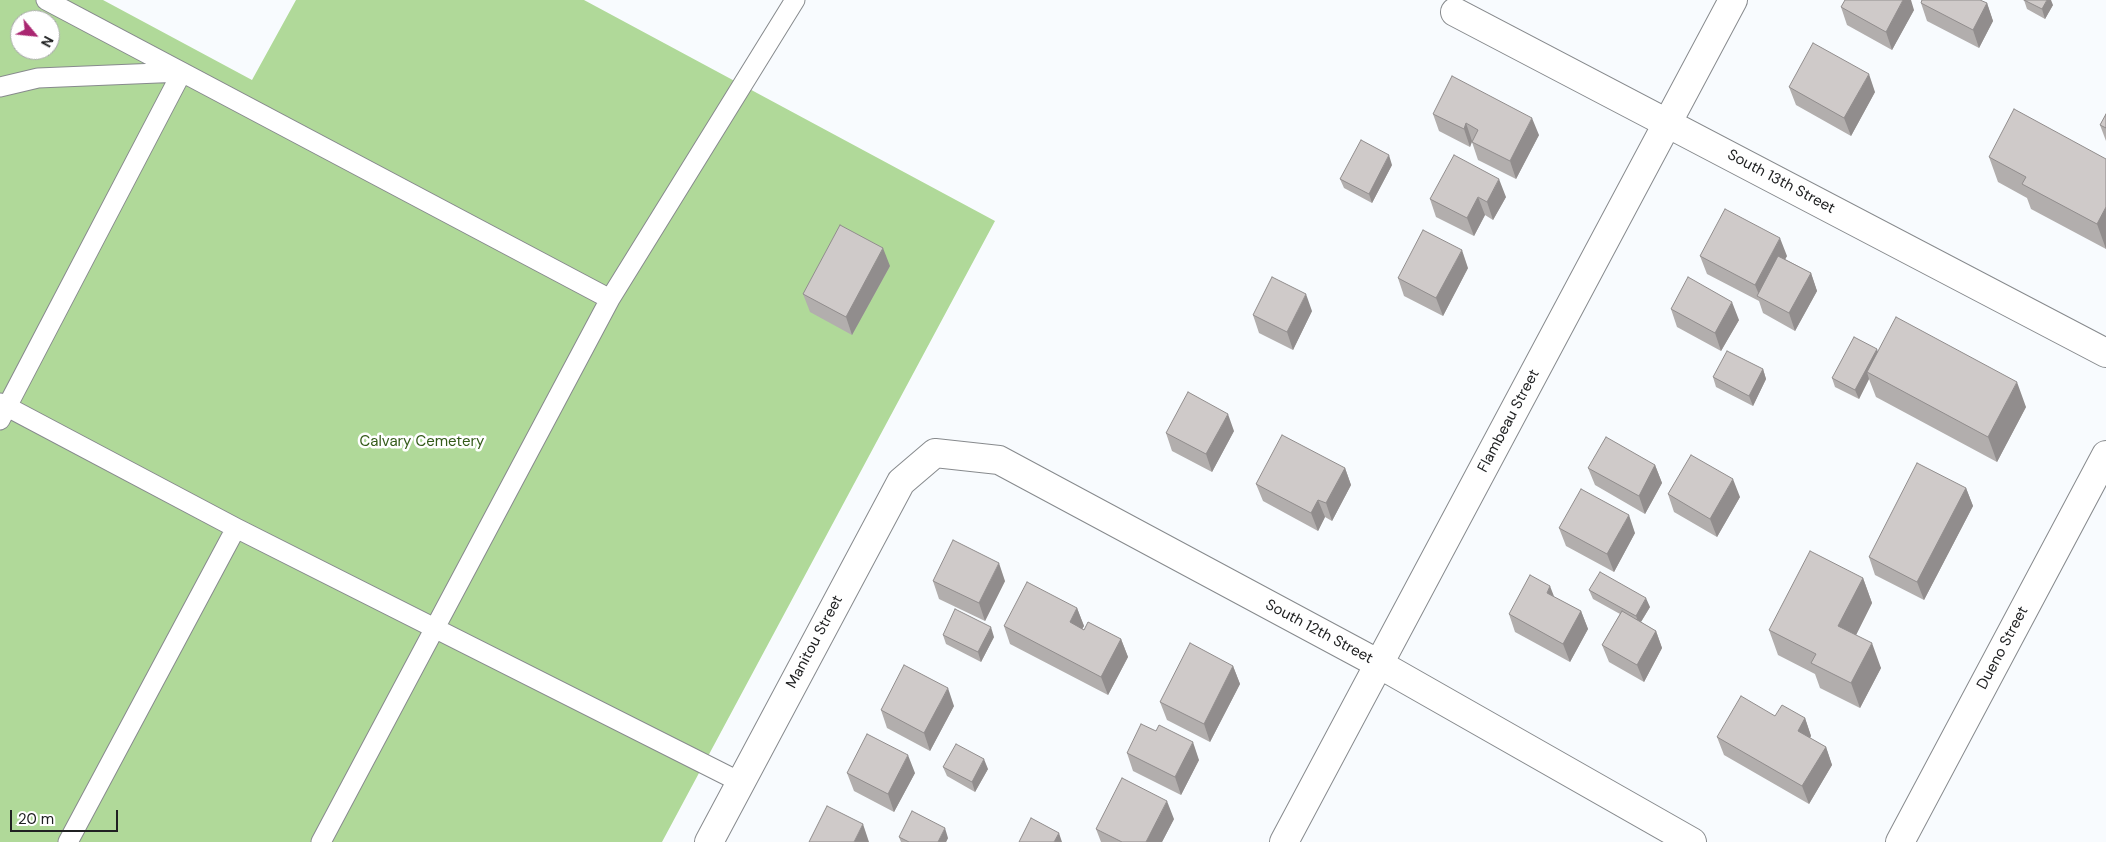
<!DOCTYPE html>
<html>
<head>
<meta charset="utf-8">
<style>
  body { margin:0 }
  #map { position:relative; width:2106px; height:842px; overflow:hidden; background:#f8fbfe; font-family:"DM Sans",sans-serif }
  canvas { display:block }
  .north { position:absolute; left:10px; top:10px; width:50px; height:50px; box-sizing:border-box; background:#fff; border:1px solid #a6a6a7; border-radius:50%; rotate:118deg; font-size:14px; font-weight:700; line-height:20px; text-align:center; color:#202122 }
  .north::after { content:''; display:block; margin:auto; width:18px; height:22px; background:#aa2771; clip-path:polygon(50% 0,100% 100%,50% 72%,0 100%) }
  .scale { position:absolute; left:10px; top:810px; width:108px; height:22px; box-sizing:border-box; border:2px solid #202122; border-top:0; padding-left:6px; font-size:15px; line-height:18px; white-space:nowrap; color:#202122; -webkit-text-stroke:4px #fff; paint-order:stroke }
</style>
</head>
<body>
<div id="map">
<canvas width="2106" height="842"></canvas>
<div class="north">N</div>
<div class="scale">20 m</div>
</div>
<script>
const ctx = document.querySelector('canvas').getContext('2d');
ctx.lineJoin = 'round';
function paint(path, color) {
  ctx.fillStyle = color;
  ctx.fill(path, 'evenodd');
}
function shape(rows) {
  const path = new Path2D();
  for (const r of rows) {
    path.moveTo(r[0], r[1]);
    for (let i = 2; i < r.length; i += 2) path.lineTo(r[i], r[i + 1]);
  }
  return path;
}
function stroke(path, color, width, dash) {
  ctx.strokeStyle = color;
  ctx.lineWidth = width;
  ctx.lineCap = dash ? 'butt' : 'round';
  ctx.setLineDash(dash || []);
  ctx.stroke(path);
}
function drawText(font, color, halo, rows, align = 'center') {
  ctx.font = font + ' "DM Sans",sans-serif';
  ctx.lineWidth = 5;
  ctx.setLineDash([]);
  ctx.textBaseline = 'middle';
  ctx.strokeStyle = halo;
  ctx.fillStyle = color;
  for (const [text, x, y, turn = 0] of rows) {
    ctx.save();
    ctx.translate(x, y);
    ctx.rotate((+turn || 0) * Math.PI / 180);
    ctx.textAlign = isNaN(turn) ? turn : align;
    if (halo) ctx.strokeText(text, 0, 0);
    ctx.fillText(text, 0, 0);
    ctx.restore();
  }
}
const green = shape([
  [0,0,103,0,252,80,296,0,584,0,995,221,662,842,0,842],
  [20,20,50,20,50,50,20,50]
]);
const lane = shape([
  [46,0,610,299],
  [0,87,38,78,182,72,0,420],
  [0,403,236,528,740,782],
  [68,842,236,528],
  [321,842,610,299,795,0]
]);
const street = shape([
  [1455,12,2106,353],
  [709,842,901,482,935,453,999,460,1379,664,1692,842],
  [1284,842,1733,0],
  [1900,842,2106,455]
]);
const wall = shape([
  [2024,0,2053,5,2045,19,2027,9],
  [1921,3,1987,3,1993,21,1979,48,1927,21],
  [1841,7,1914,10,1892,50,1847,25],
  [1789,87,1875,92,1851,136,1796,105],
  [1433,114,1539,135,1516,179,1478,160,1472,142,1470,147,1439,131],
  [2106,114,2106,141,2100,125],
  [1989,157,2106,159,2106,249,2031,209,2027,198,1998,182],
  [1392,165,1372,203,1344,188,1340,179],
  [1506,197,1493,220,1485,215,1474,236,1436,217,1430,199],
  [1700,256,1787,256,1785,259,1811,273,1817,291,1795,331,1763,313,1759,301,1707,274],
  [890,266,852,335,810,312,803,294],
  [1468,268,1443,316,1404,296,1398,278],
  [1671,309,1739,320,1721,351,1677,327],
  [1312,311,1293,350,1259,333,1253,315],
  [1878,351,2026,407,1997,462,1876,397,1869,379,1859,399,1835,387,1832,378],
  [1763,369,1766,379,1753,406,1716,387,1713,377],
  [1234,431,1212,472,1172,451,1166,433],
  [1655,465,1662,483,1645,514,1595,485,1588,468],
  [1345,468,1351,485,1332,521,1325,517,1318,531,1263,501,1256,484],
  [1966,488,1973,506,1924,600,1875,575,1869,557],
  [1668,494,1740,497,1717,537,1674,512],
  [1559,528,1635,533,1614,572,1566,546],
  [1863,578,1872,603,1856,635,1881,668,1860,708,1820,688,1815,674,1778,655,1769,630],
  [933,581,1005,581,985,621,939,599],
  [1589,590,1650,607,1641,622,1656,631,1662,648,1644,682,1609,662,1602,645,1620,614,1593,599],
  [1554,597,1581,611,1588,629,1570,662,1515,632,1509,614],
  [1077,608,1084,626,1082,629,1121,639,1128,657,1108,695,1010,644,1004,626],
  [943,635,994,637,981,662,946,644],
  [1233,666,1240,684,1210,742,1167,720,1160,702],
  [954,706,930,751,887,728,881,710],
  [1775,716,1805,718,1811,736,1810,738,1826,747,1832,765,1809,804,1724,755,1717,737],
  [1156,731,1199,760,1181,795,1133,771,1127,753],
  [943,767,988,769,975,792,947,776],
  [847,773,915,773,894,812,854,791],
  [1174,819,1162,842,1101,842,1096,829],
  [899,837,948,838,946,842,901,842]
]);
const shadedWall = shape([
  [1903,0,1911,0,1914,10,1892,50,1886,32],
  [2047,0,2051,0,2053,5,2045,19,2042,9],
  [1987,3,1993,21,1979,48,1973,30],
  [1869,74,1875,92,1851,136,1844,118],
  [1532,118,1539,135,1516,179,1510,161],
  [1466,123,1472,141,1470,147,1464,129],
  [1389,155,1392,165,1372,203,1369,194],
  [1499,179,1506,197,1493,220,1487,202],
  [1478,197,1485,215,1474,236,1467,218],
  [2106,207,2106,249,2097,224],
  [1780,238,1787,256,1764,299,1760,297,1755,285],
  [883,248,890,266,852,335,846,317],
  [1462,250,1468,268,1443,316,1436,298],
  [1811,273,1817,291,1795,331,1789,313],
  [1306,294,1312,311,1293,350,1287,332],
  [1732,302,1739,320,1721,351,1715,333],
  [1877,349,1880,358,1867,372,1869,379,1859,399,1855,390],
  [1763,369,1766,379,1753,406,1749,396],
  [2017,382,2026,407,1997,462,1988,437],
  [1228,414,1234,431,1212,472,1206,454],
  [1655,465,1662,483,1645,514,1639,496],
  [1345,468,1351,485,1332,521,1326,503],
  [1733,479,1740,497,1717,537,1710,519],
  [1966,488,1973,506,1924,600,1917,582],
  [1318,500,1325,517,1318,531,1311,513],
  [1629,515,1635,533,1614,572,1607,554],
  [999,563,1005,581,985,621,979,603],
  [1863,578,1872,603,1848,651,1838,626],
  [1550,586,1557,604,1547,593],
  [1646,598,1650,607,1639,625,1636,616],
  [1077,608,1084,626,1076,640,1070,622],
  [1581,611,1588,629,1570,662,1563,644],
  [991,627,994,637,981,662,978,652],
  [1656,631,1662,648,1644,682,1637,665],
  [1121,639,1128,657,1108,695,1101,677],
  [1872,643,1881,668,1860,708,1851,683],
  [1233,666,1240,684,1210,742,1204,724],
  [948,688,954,706,930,751,924,733],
  [1805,718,1811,736,1804,749,1798,731],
  [1193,742,1199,760,1181,795,1175,777],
  [1826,747,1832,765,1809,804,1802,786],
  [908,755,915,773,894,812,888,794],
  [984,759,988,769,975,792,972,782],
  [1167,801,1174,819,1162,842,1146,842],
  [863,824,869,842,854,842],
  [945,828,948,838,946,842,938,842],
  [1059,833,1062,842,1054,842]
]);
const building = shape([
  [1845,0,1903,0,1886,32,1841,7,1845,0],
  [1922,0,1980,0,1987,3,1973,30,1921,3,1922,0],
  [2024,0,2047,0,2042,9,2024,0],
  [1813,43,1869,74,1844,118,1789,87,1813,43],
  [1452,76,1532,118,1510,161,1472,142,1478,130,1466,123,1464,129,1433,114,1452,76],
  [2014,109,2106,159,2106,207,2097,224,2022,184,2026,177,1989,157,2014,109],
  [2106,114,2106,128,2100,125,2106,114],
  [1361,140,1389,155,1369,194,1340,179,1361,140],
  [1454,155,1499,179,1487,202,1478,197,1467,218,1430,199,1454,155],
  [1725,209,1780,238,1755,285,1700,256,1725,209],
  [840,225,883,248,846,317,803,294,840,225],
  [1423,230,1462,250,1436,298,1398,278,1423,230],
  [1778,256,1811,273,1789,313,1757,296,1778,256],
  [1272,277,1306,294,1287,332,1253,315,1272,277],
  [1688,277,1732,302,1715,333,1671,309,1688,277],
  [1896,317,2017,382,1988,437,1867,372,1896,317],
  [1854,337,1877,349,1855,390,1832,378,1854,337],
  [1727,351,1763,369,1749,396,1713,377,1727,351],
  [1188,392,1228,414,1206,454,1166,433,1188,392],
  [1282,435,1345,468,1326,503,1318,500,1311,513,1256,484,1282,435],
  [1606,437,1655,465,1639,496,1588,468,1606,437],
  [1691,455,1733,479,1710,519,1668,494,1691,455],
  [1917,463,1966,488,1917,582,1869,557,1917,463],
  [1581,489,1629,515,1607,554,1559,528,1581,489],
  [953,540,999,563,979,603,933,581,953,540],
  [1810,551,1863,578,1838,626,1872,643,1851,683,1811,663,1816,654,1769,630,1810,551],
  [1600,572,1646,598,1636,616,1589,590,1600,572],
  [1530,575,1550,586,1547,593,1581,611,1563,644,1509,614,1530,575],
  [1027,582,1077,608,1070,622,1084,630,1088,622,1121,639,1101,677,1004,626,1027,582],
  [955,609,991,627,978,652,943,635,955,609],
  [1622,611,1656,631,1637,665,1602,645,1622,611],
  [1190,643,1233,666,1204,724,1160,702,1190,643],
  [904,665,948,688,924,733,881,710,904,665],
  [1741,696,1775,716,1782,705,1805,718,1798,731,1826,747,1802,786,1717,737,1741,696],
  [1141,724,1156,731,1159,725,1193,742,1175,777,1127,753,1141,724],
  [867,734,908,755,888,794,847,773,867,734],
  [956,744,984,759,972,782,943,767,956,744],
  [1122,778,1167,801,1146,842,1122,842,1096,829,1122,778],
  [827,806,863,824,854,842,809,842,827,806],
  [912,811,945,828,938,842,909,842,899,837,912,811],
  [1031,818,1059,833,1054,842,1019,842,1031,818]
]);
const streetNames = [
  ["South 13th Street",1781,182,28],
  ["Flambeau Street",1509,421,-62],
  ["South 12th Street",1319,632,28],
  ["Manitou Street",815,642,-62],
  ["Dueno Street",2003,648,-62]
];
const parkNames = [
  ["Calvary Cemetery",422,442]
];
paint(green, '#b0d999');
stroke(lane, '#878a8d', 21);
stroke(street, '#878a8d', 30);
stroke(lane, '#fff', 19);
stroke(street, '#fff', 28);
paint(wall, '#b2aead');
paint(shadedWall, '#918d8d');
paint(building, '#cfcac9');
stroke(building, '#918d8d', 1);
drawText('15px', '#202122', '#fff', streetNames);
drawText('15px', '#345b1a', '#fff', parkNames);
</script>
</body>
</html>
